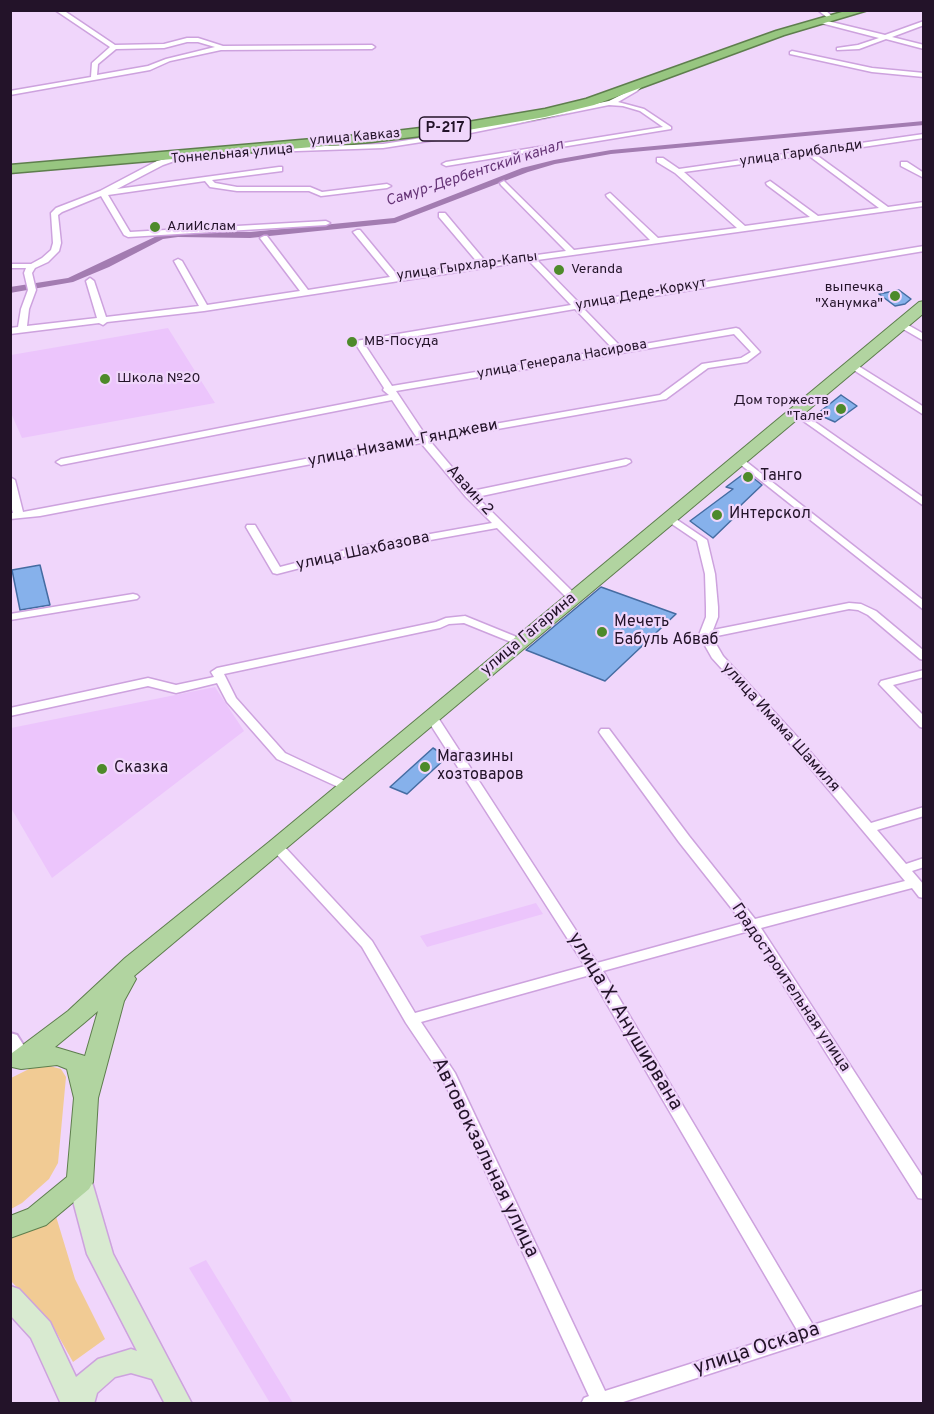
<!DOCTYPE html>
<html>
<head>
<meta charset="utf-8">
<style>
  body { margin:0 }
  #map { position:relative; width:934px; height:1414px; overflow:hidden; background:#f0d6fb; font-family:Overpass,sans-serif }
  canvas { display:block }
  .frame { position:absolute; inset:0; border:12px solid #231329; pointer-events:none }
</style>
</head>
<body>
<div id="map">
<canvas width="934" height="1414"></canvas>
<div class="frame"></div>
</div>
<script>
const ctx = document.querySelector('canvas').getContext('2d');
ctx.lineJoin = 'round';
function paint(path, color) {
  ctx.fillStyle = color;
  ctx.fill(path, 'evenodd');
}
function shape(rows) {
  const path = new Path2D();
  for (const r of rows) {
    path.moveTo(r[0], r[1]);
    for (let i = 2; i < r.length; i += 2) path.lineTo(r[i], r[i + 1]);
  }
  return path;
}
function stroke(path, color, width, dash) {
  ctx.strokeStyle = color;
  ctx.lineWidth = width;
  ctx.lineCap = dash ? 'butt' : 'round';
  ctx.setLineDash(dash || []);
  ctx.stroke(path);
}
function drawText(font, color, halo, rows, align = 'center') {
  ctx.font = font + ' Overpass,sans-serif';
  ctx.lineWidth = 4.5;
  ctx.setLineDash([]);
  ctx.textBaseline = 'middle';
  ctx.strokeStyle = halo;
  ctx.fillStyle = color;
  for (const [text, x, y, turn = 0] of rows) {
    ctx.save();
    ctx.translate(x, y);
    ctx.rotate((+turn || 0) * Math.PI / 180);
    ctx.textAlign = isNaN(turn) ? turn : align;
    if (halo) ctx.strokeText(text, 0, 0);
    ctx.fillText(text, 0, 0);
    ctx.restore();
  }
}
const built = shape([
  [168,328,215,403,22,438,11,413,11,355],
  [215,687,244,731,52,878,11,808,11,728],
  [536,903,543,914,427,947,420,936],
  [206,1260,293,1403,270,1403,189,1268]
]);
const green = shape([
  [46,1065,61,1069,66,1077,58,1163,49,1179,22,1203,11,1209,11,1078,33,1067],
  [55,1213,75,1279,105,1339,73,1362,51,1323,11,1281,10,1239,22,1234]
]);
const canal = shape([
  [924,121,924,125,611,154,555,164,528,172,395,223,250,238,178,237,163,239,109,267,73,282,10,293,10,287,68,278,161,234,178,231,250,232,394,218,522,168,554,160,611,150,924,121]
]);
const building = shape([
  [899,290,911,299,905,304,895,306,879,294,899,290],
  [841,395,857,406,835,422,817,414,841,395],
  [746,472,762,485,739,507,743,509,713,538,690,521,733,489,726,487,746,472],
  [40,565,50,605,20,610,12,570,40,565],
  [601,587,676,614,605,681,526,650,601,587],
  [433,748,447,757,407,794,390,787,433,748]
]);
const minor = shape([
  [55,10,63,10,115,45,164,44,187,38,198,38,223,46,372,45,375,47,372,49,221,50,170,61,150,70,10,95,10,91,91,77,92,63,110,47,55,10],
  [187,42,198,42,215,47,166,59,148,66,97,75,98,64,116,49,164,48,187,42],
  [818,10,825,10,834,18,829,19,818,10],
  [819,19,885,35,924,21,924,25,892,37,924,45,924,49,886,39,859,49,837,50,837,48,858,45,879,38,817,22,819,19],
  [792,51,872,68,924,73,924,77,872,72,790,54,790,52,792,51],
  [643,80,648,81,637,91,618,102,644,109,671,127,671,129,446,166,442,164,446,162,663,127,640,111,623,106,609,105,441,139,383,148,268,152,264,150,268,148,383,144,441,135,609,101,633,89,643,80],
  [924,134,924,138,815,154,888,207,924,202,924,206,537,260,579,303,924,246,924,251,583,308,622,348,736,328,739,329,760,352,747,362,708,368,666,399,430,441,472,491,626,459,630,460,631,462,626,465,477,497,577,596,579,598,577,600,569,600,497,528,358,553,277,574,273,573,246,527,247,525,255,525,280,567,357,547,492,523,466,497,421,443,40,516,10,519,10,513,13,513,10,502,10,477,15,480,23,512,417,438,392,400,61,465,56,462,61,459,389,395,383,390,384,388,355,343,356,341,571,305,529,261,204,311,107,322,103,325,99,323,10,334,10,328,18,327,21,309,28,290,24,273,26,268,10,268,10,264,31,264,42,258,51,250,53,243,51,213,56,208,100,191,157,161,182,155,186,157,163,165,117,189,279,167,282,167,282,171,212,180,215,183,237,187,310,187,322,192,387,184,391,186,387,188,321,196,309,191,237,191,210,187,205,181,108,195,130,232,326,221,330,223,326,225,128,237,124,235,101,196,62,212,58,215,61,243,59,251,48,262,35,268,32,273,36,290,29,309,27,326,97,318,86,281,90,278,94,281,106,317,199,306,174,261,178,259,182,261,207,305,300,291,260,238,264,236,267,236,308,290,390,277,353,232,357,230,360,230,398,276,478,263,439,217,439,213,445,213,486,262,566,251,501,185,500,183,504,181,574,250,650,240,607,197,606,195,610,193,658,238,737,228,675,173,657,162,657,158,663,158,679,169,924,134],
  [808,155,879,208,818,216,770,181,766,183,767,185,810,217,745,226,684,172,808,155],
  [575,309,613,349,392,386,365,345,575,309],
  [734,334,751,352,741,358,702,364,660,395,426,436,396,391,734,334],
  [901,162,907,162,924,173,924,178,901,166,901,162],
  [901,321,924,334,924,341,898,326,897,324,901,321],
  [852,362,924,407,924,415,849,367,847,365,852,362],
  [795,408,924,498,924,506,792,413,792,409,795,408],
  [739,456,924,601,924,610,736,461,736,457,739,456],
  [670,515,707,540,715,574,718,607,718,617,713,630,849,603,861,604,876,611,924,651,924,660,920,659,868,615,858,610,849,609,712,637,723,656,800,740,871,823,924,807,924,816,877,830,906,864,924,858,924,867,912,871,924,885,924,898,919,897,912,888,761,928,924,1179,924,1199,918,1198,749,931,603,971,813,1325,924,1290,924,1304,617,1404,581,1404,584,1398,589,1396,441,1075,406,1023,362,947,270,847,272,844,282,844,372,941,415,1013,585,966,425,716,427,713,435,713,597,963,743,923,679,842,601,735,599,732,601,729,609,729,689,836,755,919,905,881,792,746,712,658,699,635,706,617,706,607,705,574,697,541,666,520,665,518,666,516,670,515],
  [590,975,797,1330,605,1391,455,1073,421,1022,590,975],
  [133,594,137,595,139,597,137,599,10,620,10,614,133,594],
  [465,616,524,640,526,642,520,645,516,644,464,623,449,624,440,628,224,674,236,698,285,753,351,784,353,787,347,791,277,759,227,702,217,683,176,693,148,686,10,716,10,708,148,678,176,685,214,677,211,672,217,668,436,622,446,618,465,616],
  [924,670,924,677,893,685,924,716,924,728,920,727,879,684,881,681,924,670]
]);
const tertiary = shape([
  [10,1033,17,1035,29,1054,32,1060,29,1066,22,1068,15,1066,10,1058,10,1033]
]);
const secondary = shape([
  [80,1172,89,1175,92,1182,113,1254,192,1404,165,1404,152,1379,131,1373,115,1377,97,1393,94,1404,61,1404,31,1338,10,1315,10,1286,19,1289,50,1322,76,1377,98,1359,131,1349,137,1351,87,1254,68,1182,71,1175,80,1172]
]);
const primary = shape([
  [924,301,924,313,134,976,136,979,124,1001,98,1098,93,1182,89,1189,46,1225,10,1238,10,1216,28,1209,67,1177,74,1098,67,1069,57,1065,21,1069,12,1067,10,1063,12,1053,68,1011,125,958,269,842,919,302,924,301],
  [98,1011,85,1056,55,1047,84,1023,98,1011]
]);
const trunk = shape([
  [849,10,868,10,784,35,594,105,545,117,462,131,371,142,10,173,10,165,371,134,462,123,545,109,586,99,776,31,849,10]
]);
const markers = [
  [155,227,6,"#4d8a2a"],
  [559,270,6,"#4d8a2a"],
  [895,296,6,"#4d8a2a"],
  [352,342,6,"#4d8a2a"],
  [105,379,6,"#4d8a2a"],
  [841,409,6,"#4d8a2a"],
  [748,477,6,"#4d8a2a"],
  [717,515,6,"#4d8a2a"],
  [602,632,6,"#4d8a2a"],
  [425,767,6,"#4d8a2a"],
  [102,769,6,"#4d8a2a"]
];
const farStreetnames = [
  ["улица Кавказ",355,138,-5],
  ["улица Гарибальди",801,154,-8],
  ["Тоннельная улица",232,155,-5],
  ["улица Гырхлар-Капы",467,267,-8],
  ["улица Деде-Коркут",641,295,-10],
  ["улица Генерала Насирова",562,360,-10]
];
const farPoinames = [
  ["АлиИслам",167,227],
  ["Veranda",571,270],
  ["выпечка",883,288,"right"],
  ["\"Ханумка\"",883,304,"right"],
  ["МВ-Посуда",364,342],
  ["Школа №20",117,379],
  ["Дом торжеств",829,401,"right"],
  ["\"Тале\"",829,417,"right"]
];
const shields = [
  [445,129,51]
];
const shieldNames = [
  ["Р-217",445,129]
];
const farWaternames = [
  ["Самур-Дербентский канал",475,174,-18]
];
const streetNames = [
  ["улица Низами-Гянджеви",403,444,-11],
  ["Аваин 2",469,491,48],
  ["улица Шахбазова",363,552,-12],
  ["улица Гагарина",529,635,-40],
  ["улица Имама Шамиля",780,728,48],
  ["Градостроительная улица",790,988,56]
];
const poiNames = [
  ["Танго",760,477],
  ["Интерскол",729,515],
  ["Мечеть",614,623],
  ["Бабуль Абваб",614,641],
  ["Магазины",437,758],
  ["хозтоваров",437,776],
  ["Сказка",114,769]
];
const nearStreetnames = [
  ["улица Х. Ануширвана",624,1022,59],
  ["Автовокзальная улица",484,1158,64],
  ["улица Оскара",757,1350,-18]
];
paint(built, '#ecc5fc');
paint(green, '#f1cb94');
paint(canal, '#a37cb1');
paint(building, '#86b1eb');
stroke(building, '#456ca2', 1.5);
stroke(minor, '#cda2de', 3);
stroke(tertiary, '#cda2de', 4);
stroke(secondary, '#cda2de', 3);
stroke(primary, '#5e7e4d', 2);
stroke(trunk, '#5e7e4d', 3);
paint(minor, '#fff');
paint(tertiary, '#fff');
paint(secondary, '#d8ead0');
paint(primary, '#b1d4a0');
paint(trunk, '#97c680');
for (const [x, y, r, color] of markers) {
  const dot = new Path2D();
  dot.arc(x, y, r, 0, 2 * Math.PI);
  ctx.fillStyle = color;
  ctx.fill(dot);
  stroke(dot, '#f0d6fb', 2);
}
drawText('14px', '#231329', '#f0d6fb', farStreetnames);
drawText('14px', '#231329', '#f0d6fb', farPoinames, 'left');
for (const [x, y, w] of shields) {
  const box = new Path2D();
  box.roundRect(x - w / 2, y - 12, w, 24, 4.5);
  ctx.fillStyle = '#f0d6fb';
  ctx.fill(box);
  stroke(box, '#231329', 1.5);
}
drawText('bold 15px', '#231329', null, shieldNames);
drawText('italic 15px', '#663577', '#f0d6fb', farWaternames);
drawText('16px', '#231329', '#f0d6fb', streetNames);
drawText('16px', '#231329', '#f0d6fb', poiNames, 'left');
drawText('20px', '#231329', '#f0d6fb', nearStreetnames);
</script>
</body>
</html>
